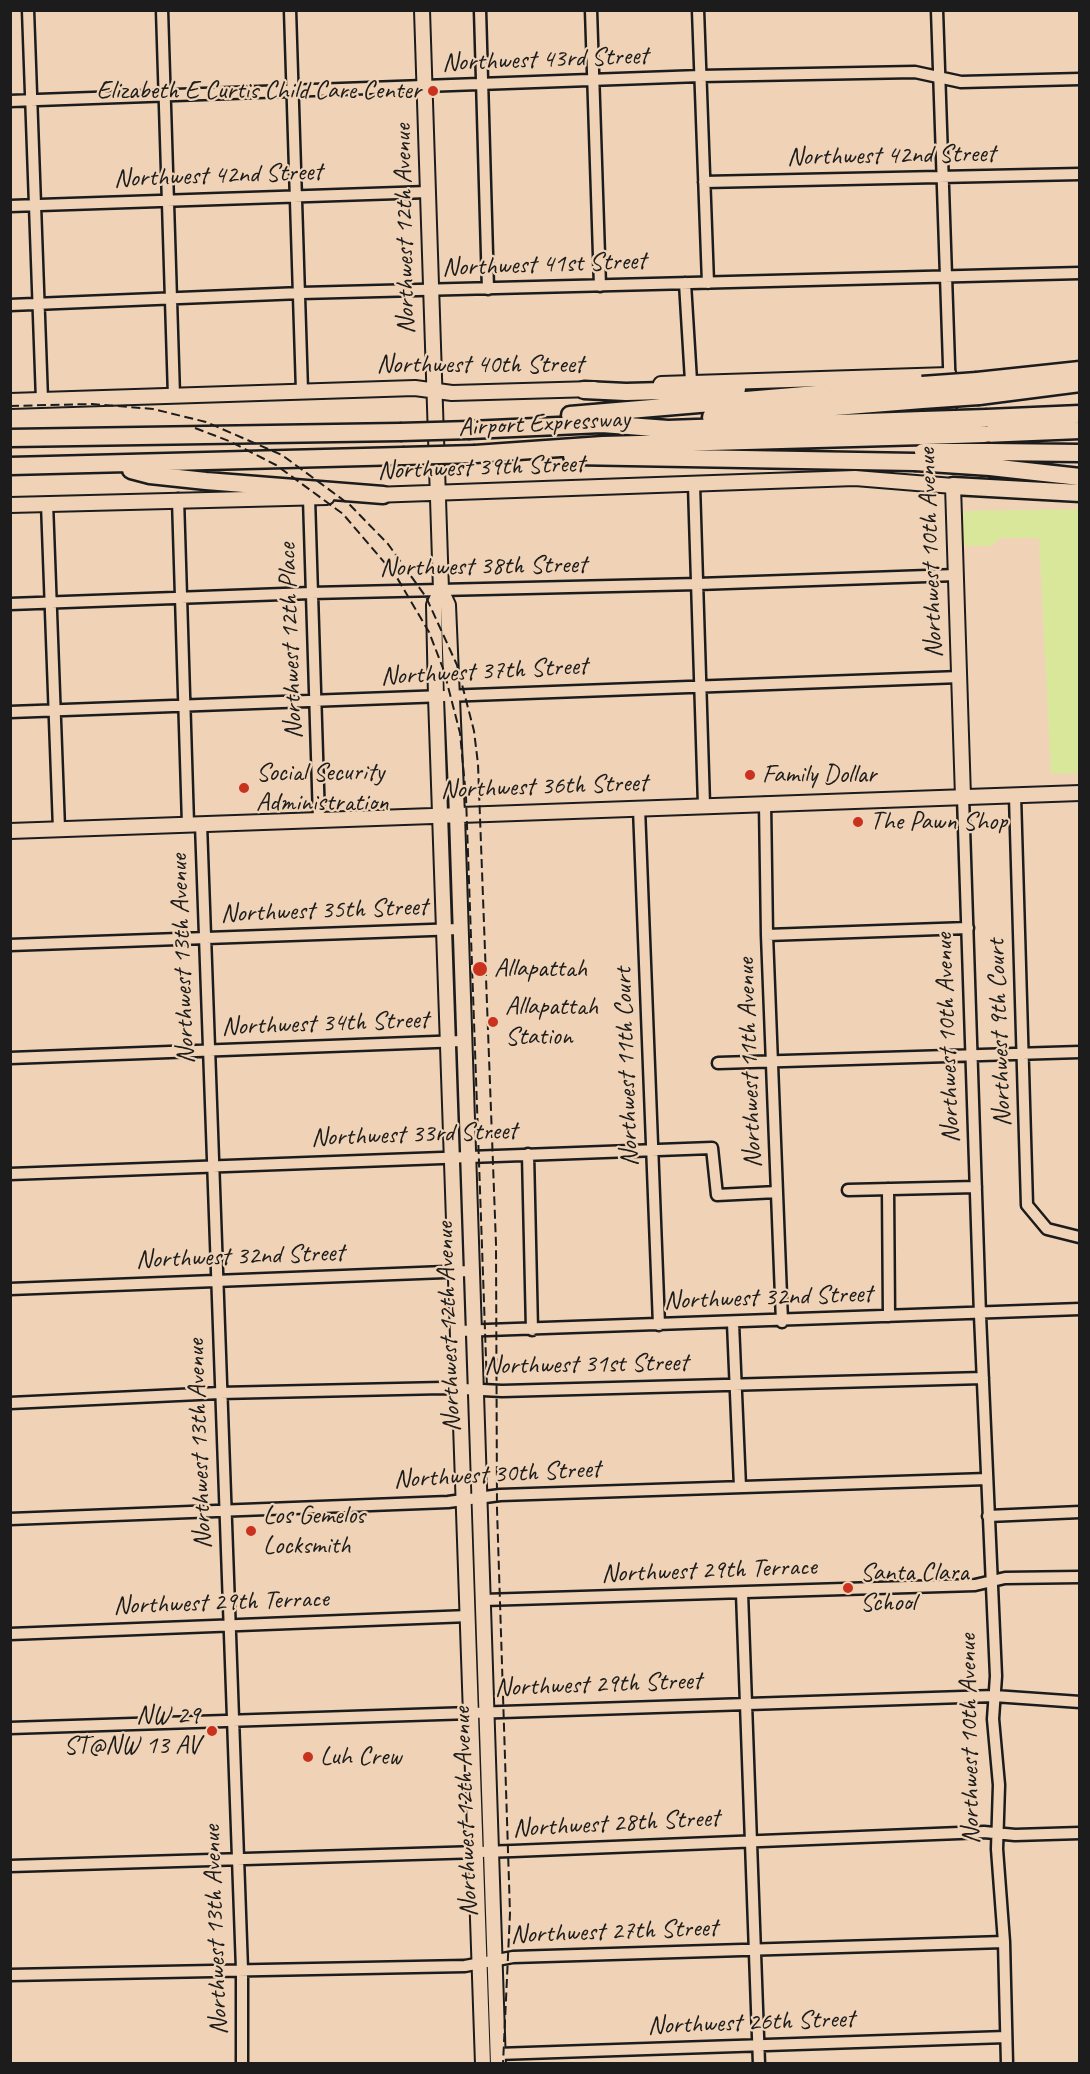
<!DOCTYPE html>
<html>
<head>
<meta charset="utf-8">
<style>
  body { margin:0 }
  #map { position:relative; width:1090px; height:2074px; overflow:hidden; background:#f0d3b6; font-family:Caveat,sans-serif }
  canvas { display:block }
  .frame { position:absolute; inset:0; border:12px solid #1c1c1c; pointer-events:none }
</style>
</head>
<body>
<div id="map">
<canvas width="1090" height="2074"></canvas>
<div class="frame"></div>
</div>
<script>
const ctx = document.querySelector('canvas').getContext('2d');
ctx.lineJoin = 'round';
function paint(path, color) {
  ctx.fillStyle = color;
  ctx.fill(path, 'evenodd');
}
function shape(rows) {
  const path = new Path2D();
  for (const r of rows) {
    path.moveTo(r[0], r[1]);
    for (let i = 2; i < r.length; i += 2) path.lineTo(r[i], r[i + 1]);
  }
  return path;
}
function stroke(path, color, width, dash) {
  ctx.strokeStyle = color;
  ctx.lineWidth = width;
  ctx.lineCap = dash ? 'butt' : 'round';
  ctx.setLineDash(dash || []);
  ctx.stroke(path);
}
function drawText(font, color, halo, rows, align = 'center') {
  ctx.font = font + ' Caveat,sans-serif';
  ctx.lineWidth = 4.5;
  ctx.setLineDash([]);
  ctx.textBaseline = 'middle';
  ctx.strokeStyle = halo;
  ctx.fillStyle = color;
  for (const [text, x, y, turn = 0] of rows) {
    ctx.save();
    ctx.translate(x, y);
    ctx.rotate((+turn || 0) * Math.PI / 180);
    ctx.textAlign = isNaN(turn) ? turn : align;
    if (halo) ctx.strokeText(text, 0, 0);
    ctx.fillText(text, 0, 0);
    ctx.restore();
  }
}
const green = shape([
  [1079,509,1079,773,1051,774,1039,538,1002,538,990,546,963,546,963,511]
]);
const minor = shape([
  [28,10,42,400],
  [162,10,174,396],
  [290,10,302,391],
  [480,10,488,289],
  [591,10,600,286],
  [698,10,708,283],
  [937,10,951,424],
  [10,101,700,76,915,72,961,82,1080,79],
  [704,182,1080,174],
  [10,206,428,192],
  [685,283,691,381],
  [10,305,301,293,1080,273],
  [694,485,704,805],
  [309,498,319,819],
  [178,499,188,824],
  [47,503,59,829],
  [10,604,311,593,698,584,956,575],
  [10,712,960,677],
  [1015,796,1027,1205,1047,1229,1079,1237],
  [963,797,980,1315,996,1676,993,1719,999,1785,997,1849,1004,1942,1007,2064],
  [765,803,767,935,782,1322],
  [639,808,659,1325],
  [201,824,242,1969,242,2064],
  [767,935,968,928],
  [10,945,459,929],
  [10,1058,462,1041],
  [718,1063,1080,1052],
  [528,1154,532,1330],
  [10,1174,712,1148,717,1195,777,1192],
  [888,1189,889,1316],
  [848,1190,976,1187],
  [10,1289,471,1271],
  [733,1323,740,1487],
  [459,1331,1080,1309],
  [10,1403,220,1393,443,1388,502,1391,983,1378],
  [988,1516,1080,1512],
  [10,1519,448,1502,500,1495,987,1479],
  [742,1593,759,2064],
  [483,1600,975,1585,1005,1578,1080,1577],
  [10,1634,469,1616],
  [10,1728,994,1696,1080,1702],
  [10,1866,513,1851,984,1832,1015,1835,1080,1833],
  [10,1975,465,1966,513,1957,1004,1942],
  [497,2054,1006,2037]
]);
const major = shape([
  [422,10,441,590,448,605,457,815,498,2064],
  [661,384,949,375],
  [10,401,415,388,452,393,594,389],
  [373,495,855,478,953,486,963,797],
  [10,505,327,497],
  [441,590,434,605,436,697,483,2064],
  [10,831,1080,793]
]);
const highway = shape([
  [977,381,1080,370],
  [584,390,626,392,737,389],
  [979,396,1080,383],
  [570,415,922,385],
  [711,417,922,400],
  [987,418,1080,414],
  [470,430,602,424,668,429,923,420],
  [984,434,1080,430],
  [10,438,400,432],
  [990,452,1080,453],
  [475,454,603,445,924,436],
  [572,456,915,462],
  [10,466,403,456],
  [990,467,1080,477],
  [131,470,150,475,206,481,383,495],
  [953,486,1080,493]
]);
const rail = shape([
  [10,406,92,404,153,409,206,422,282,455,350,505,388,544,426,597,457,665,474,731,478,764,496,1244,497,1509,510,1913,503,2064],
  [195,428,229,441,276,465,343,514,396,576,429,632,444,671,460,733,466,797,487,1387]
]);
const highwayBridge = shape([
  [922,385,977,381],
  [922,400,979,396],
  [923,420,987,418],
  [400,432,470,430],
  [924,436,984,434],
  [923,452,990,452],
  [403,456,475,454],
  [915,462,990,467]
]);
const markers = [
  [433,91,6,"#c8321e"],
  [750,775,6,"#c8321e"],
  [244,788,6,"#c8321e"],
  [858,822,6,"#c8321e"],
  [480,969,8,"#c8321e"],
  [493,1022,6,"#c8321e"],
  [251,1531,6,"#c8321e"],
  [848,1588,6,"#c8321e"],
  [212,1731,6,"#c8321e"],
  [308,1757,6,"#c8321e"]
];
const streetNames = [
  ["Northwest 43rd Street",545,60,-2],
  ["Northwest 42nd Street",891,156,-1],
  ["Northwest 42nd Street",218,176,-2],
  ["Northwest 12th Avenue",405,229,-91],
  ["Northwest 41st Street",544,265,-2],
  ["Northwest 40th Street",480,365],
  ["Airport Expressway",544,424,-3],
  ["Northwest 39th Street",481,468,-2],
  ["Northwest 10th Avenue",931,553,-92],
  ["Northwest 38th Street",483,567,-1],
  ["Northwest 12th Place",291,641,-92],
  ["Northwest 37th Street",484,672,-3],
  ["Northwest 36th Street",544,787,-2],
  ["Northwest 35th Street",324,911,-2],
  ["Northwest 13th Avenue",183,959,-92],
  ["Northwest 34th Street",325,1024,-2],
  ["Northwest 9th Court",1000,1033,-92],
  ["Northwest 10th Avenue",948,1038,-92],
  ["Northwest 11th Avenue",750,1063,-92],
  ["Northwest 11th Court",627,1067,-92],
  ["Northwest 33rd Street",414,1135,-2],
  ["Northwest 32nd Street",240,1257,-2],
  ["Northwest 32nd Street",768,1298,-2],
  ["Northwest 12th Avenue",449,1327,-92],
  ["Northwest 31st Street",586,1365,-1],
  ["Northwest 13th Avenue",200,1444,-92],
  ["Northwest 30th Street",497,1475,-3],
  ["Northwest 29th Terrace",709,1571,-2],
  ["Northwest 29th Terrace",221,1603,-2],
  ["Northwest 29th Street",598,1685,-2],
  ["Northwest 10th Avenue",970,1739,-91],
  ["Northwest 12th Avenue",466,1812,-92],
  ["Northwest 28th Street",616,1824,-3],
  ["Northwest 13th Avenue",216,1930,-92],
  ["Northwest 27th Street",614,1932,-2],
  ["Northwest 26th Street",751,2023,-2]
];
const poiNames = [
  ["Elizabeth E Curtis Child Care Center",421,91,"right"],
  ["Social Security",256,773],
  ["Administration",256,803],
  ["Family Dollar",762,775],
  ["The Pawn Shop",870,822],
  ["Allapattah",494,969],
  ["Allapattah",505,1007],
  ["Station",505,1037],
  ["Los Gemelos",263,1516],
  ["Locksmith",263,1546],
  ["Santa Clara",860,1573],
  ["School",860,1603],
  ["NW 29",200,1716,"right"],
  ["ST@NW 13 AV",200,1746,"right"],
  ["Luh Crew",320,1757]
];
paint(green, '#d9e79a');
stroke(minor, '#1c1c1c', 15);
stroke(major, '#1c1c1c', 18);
stroke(highway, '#1c1c1c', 21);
stroke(minor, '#f0d3b6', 10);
stroke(major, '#f0d3b6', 14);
stroke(highway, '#f0d3b6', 16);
stroke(rail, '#1c1c1c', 2, [9, 4.5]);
stroke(highwayBridge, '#1c1c1c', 21, []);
stroke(highwayBridge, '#f0d3b6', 16);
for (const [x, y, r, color] of markers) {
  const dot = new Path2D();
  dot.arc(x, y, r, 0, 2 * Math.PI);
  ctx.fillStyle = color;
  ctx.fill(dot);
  stroke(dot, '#f0d3b6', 2);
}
drawText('26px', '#1c1c1c', '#f0d3b6', streetNames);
drawText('26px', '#1c1c1c', '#f0d3b6', poiNames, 'left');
</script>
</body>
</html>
